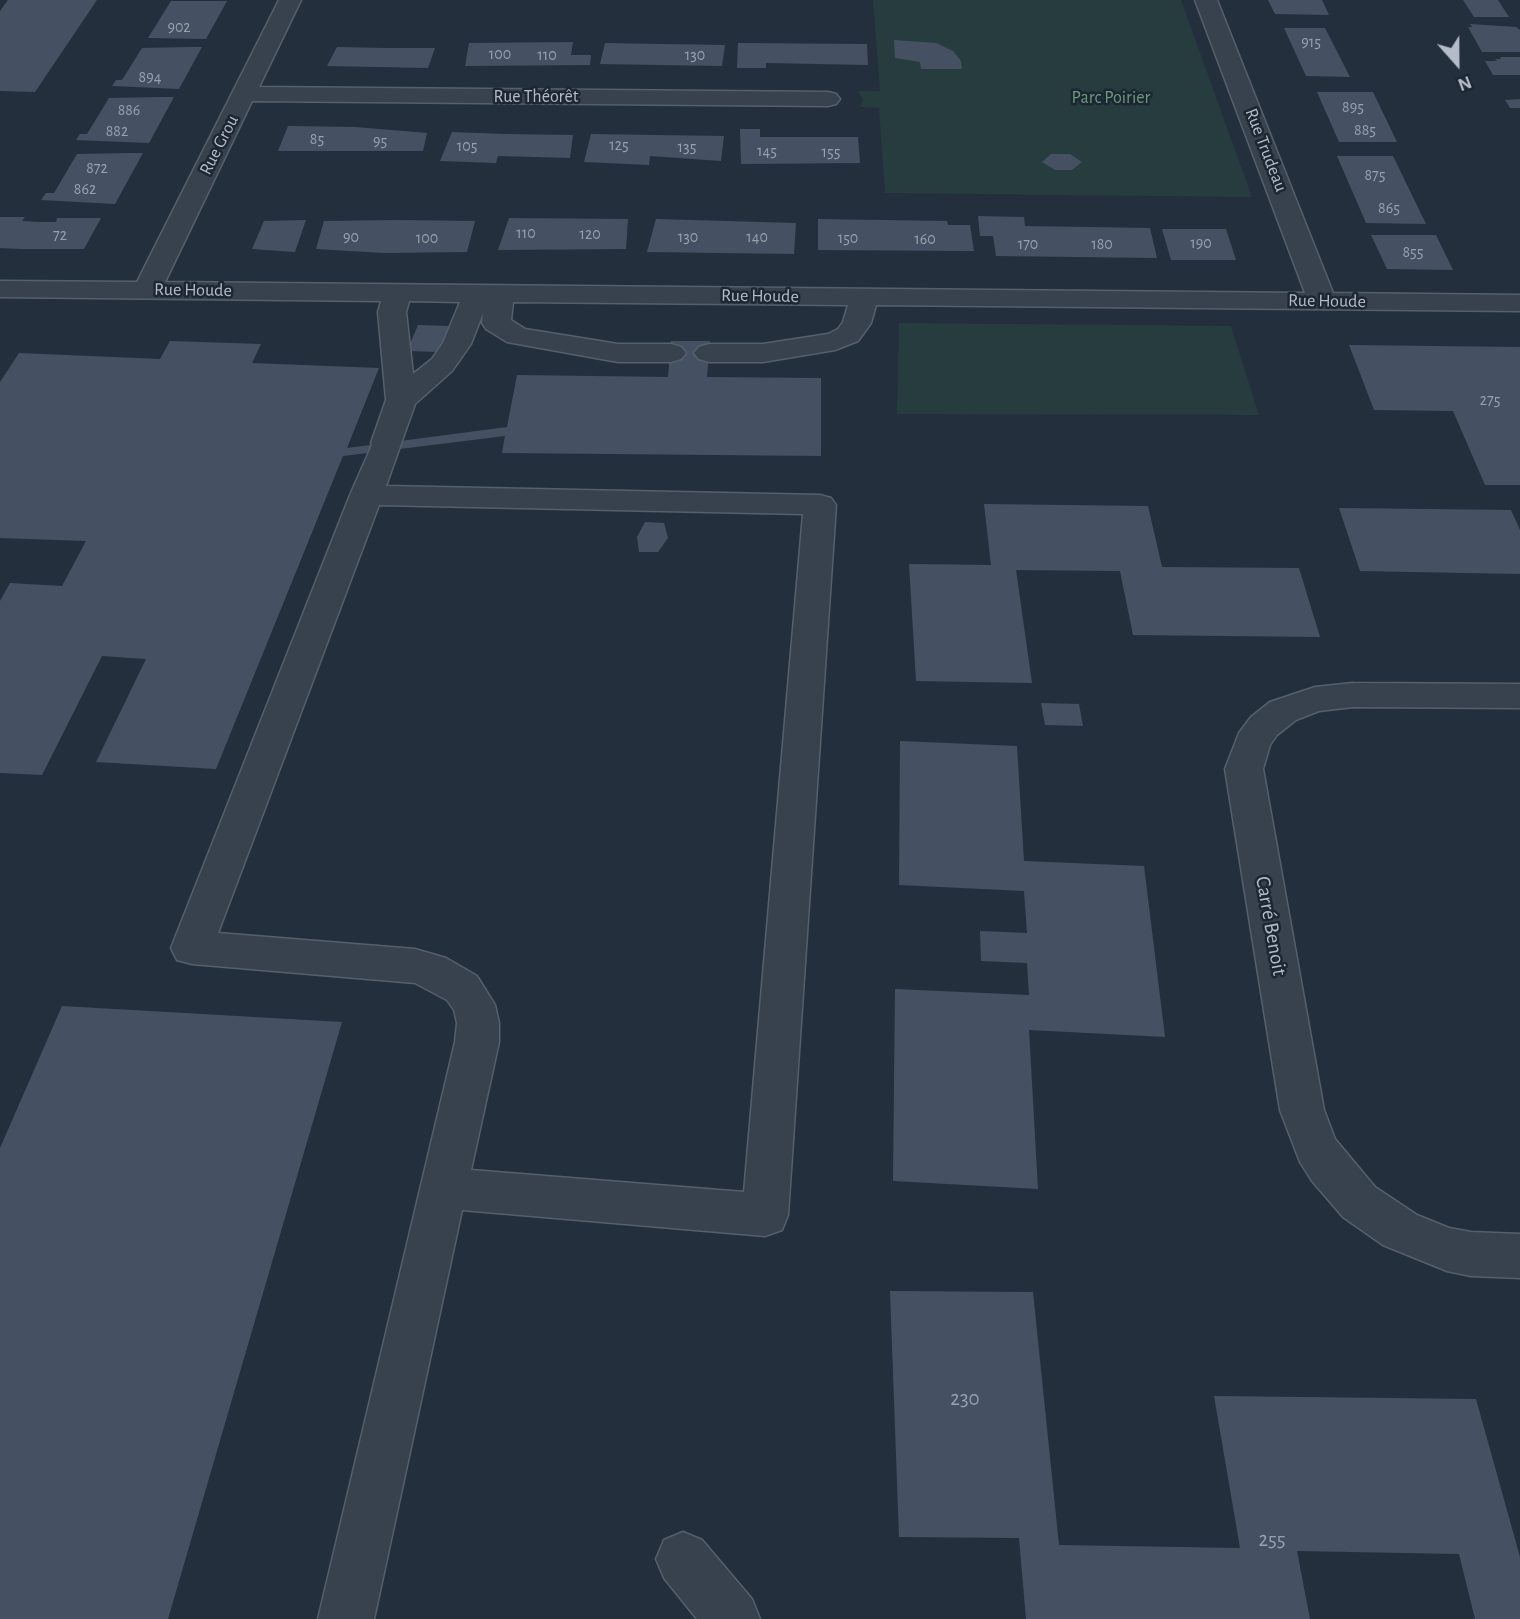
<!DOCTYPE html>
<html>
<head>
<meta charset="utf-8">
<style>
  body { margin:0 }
  #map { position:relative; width:1520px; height:1619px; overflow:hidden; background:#242f3e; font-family:"Alegreya Sans",sans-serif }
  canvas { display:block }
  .north { position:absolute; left:1422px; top:28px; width:70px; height:70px; -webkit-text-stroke:5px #1d2633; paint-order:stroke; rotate:159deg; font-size:19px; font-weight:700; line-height:28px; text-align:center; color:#b4bcc9 }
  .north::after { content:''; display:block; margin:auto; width:24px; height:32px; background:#b4bcc9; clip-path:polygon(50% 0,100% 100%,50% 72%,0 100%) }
</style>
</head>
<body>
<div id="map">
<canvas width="1520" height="1619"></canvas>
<div class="north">N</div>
</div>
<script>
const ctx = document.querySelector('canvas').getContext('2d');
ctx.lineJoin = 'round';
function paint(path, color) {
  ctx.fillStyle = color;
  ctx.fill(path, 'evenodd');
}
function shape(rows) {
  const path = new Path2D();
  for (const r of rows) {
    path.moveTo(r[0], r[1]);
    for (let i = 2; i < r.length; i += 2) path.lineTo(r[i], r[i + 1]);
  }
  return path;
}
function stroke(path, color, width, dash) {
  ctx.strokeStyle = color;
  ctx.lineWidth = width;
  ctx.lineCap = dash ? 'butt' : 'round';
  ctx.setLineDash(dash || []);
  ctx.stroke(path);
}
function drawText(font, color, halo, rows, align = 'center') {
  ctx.font = font + ' "Alegreya Sans",sans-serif';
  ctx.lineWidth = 5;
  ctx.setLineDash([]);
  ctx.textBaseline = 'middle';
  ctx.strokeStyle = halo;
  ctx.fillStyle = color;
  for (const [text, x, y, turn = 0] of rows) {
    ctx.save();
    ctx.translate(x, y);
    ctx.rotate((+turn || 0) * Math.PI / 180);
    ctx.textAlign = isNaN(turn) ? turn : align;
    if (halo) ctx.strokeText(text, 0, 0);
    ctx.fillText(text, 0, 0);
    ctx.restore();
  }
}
const green = shape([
  [873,0,1181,0,1252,197,885,193,879,108,860,107,863,100,858,91,880,91],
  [899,323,1231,326,1259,415,897,414]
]);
const building = shape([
  [8,0,97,0,35,92,0,91,0,11],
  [1268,0,1322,0,1329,15,1275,14],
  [1463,0,1498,0,1509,17,1474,17],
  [171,1,227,1,206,39,148,38],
  [1470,24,1516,27,1520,30,1520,52,1482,52,1468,27,1472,27],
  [1284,28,1325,28,1350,77,1306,76],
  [894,40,936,43,953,51,961,61,962,69,921,69,920,62,895,58],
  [573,42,571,55,591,55,590,65,465,66,469,43],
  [605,43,663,44,725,45,722,66,600,64],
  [738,43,867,44,868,65,766,63,766,68,737,68],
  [191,47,202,47,179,89,112,86,116,80,122,80,142,48],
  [337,47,384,48,435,48,428,68,327,66],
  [1500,57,1520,57,1520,75,1493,75,1485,61,1497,61,1495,59,1501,59],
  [1317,92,1373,92,1397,142,1339,142],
  [162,97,174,97,149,143,76,140,80,134,87,134,109,98],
  [1520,99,1520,108,1510,108,1505,100],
  [288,126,355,127,427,133,423,151,278,151],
  [740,129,760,129,760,137,858,137,860,163,741,164],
  [452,132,504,134,573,135,570,158,498,156,496,163,440,161],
  [591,134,654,135,724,136,721,161,650,156,649,165,584,162],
  [131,153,143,153,115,204,41,200,46,193,54,193,77,154],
  [1051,154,1070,154,1082,162,1072,170,1055,170,1042,162],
  [1337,156,1393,156,1426,224,1366,223],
  [978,216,1024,217,1025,226,1150,228,1157,258,996,256,993,236,980,236],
  [0,217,25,217,22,221,38,222,56,222,57,218,101,218,84,249,21,249,0,248],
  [509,218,628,219,626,249,498,250],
  [656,219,796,223,794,254,647,252],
  [818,219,947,221,948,225,970,225,974,251,818,250],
  [306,220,295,252,252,249,264,221],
  [324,221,398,220,475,221,467,252,384,253,316,249],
  [1162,229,1226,229,1236,260,1171,260],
  [1371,235,1436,235,1453,270,1387,269],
  [418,325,450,326,440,352,407,351],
  [170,341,261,344,252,363,379,368,347,448,507,427,517,375,668,377,671,341,710,341,707,377,821,378,821,456,502,453,505,436,343,456,216,769,96,762,146,659,102,656,42,775,0,773,0,601,10,583,62,586,86,541,0,538,0,382,19,353,160,359],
  [1349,345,1520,347,1520,485,1485,485,1453,411,1374,410],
  [984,504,1148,506,1162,567,1299,568,1320,637,1133,635,1120,571,1016,570,1032,683,916,681,909,564,991,565],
  [1339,508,1511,510,1520,530,1520,574,1360,571],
  [645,522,664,523,668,538,658,552,639,552,637,537],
  [1041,703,1079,704,1083,726,1045,725],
  [900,741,1017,746,1024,861,1144,866,1165,1037,1029,1030,1038,1189,893,1181,895,989,1029,995,1027,963,981,961,980,931,1027,933,1024,891,899,885],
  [62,1006,342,1022,168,1619,0,1619,0,1148],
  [890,1291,1033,1292,1059,1545,1240,1548,1214,1396,1476,1399,1520,1557,1520,1619,1475,1619,1459,1554,1297,1551,1310,1619,1026,1619,1019,1538,899,1537]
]);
const minor = shape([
  [279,0,301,0,259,87,828,92,836,94,840,99,836,104,828,106,252,101,165,282,1305,293,1195,0,1217,0,1333,293,1520,295,1520,311,876,305,871,323,858,341,835,350,763,362,709,362,699,359,694,353,699,347,709,344,763,344,828,334,838,329,843,322,848,305,513,302,511,320,525,329,618,344,671,344,681,347,686,353,681,359,671,362,618,362,507,342,486,329,482,323,483,313,471,344,452,371,415,404,386,486,820,495,831,498,836,505,788,1215,782,1230,765,1236,462,1210,374,1619,318,1619,455,1042,457,1023,454,1010,447,1000,415,983,192,964,177,960,171,948,350,495,372,445,371,443,386,400,378,312,381,301,0,297,0,281,137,282,279,0],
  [409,301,460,302,443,343,432,359,413,374,406,312,409,301],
  [379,505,803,514,744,1192,471,1170,499,1042,499,1023,495,1005,477,976,446,958,415,949,218,933,379,505],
  [1353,683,1520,684,1520,708,1353,707,1319,711,1296,720,1277,735,1270,745,1263,769,1324,1110,1335,1139,1375,1187,1417,1215,1449,1228,1471,1232,1520,1234,1520,1278,1471,1276,1447,1271,1383,1245,1343,1217,1312,1181,1300,1162,1280,1110,1225,769,1239,733,1251,717,1270,702,1315,687,1353,683],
  [683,1532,702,1540,752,1599,760,1619,697,1619,664,1578,656,1559,664,1540,683,1532]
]);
const farNumbernames = [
  ["902",179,27],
  ["915",1311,42],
  ["100",500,54],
  ["110",547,55],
  ["130",695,55],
  ["894",150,77],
  ["895",1353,107],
  ["886",129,110],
  ["885",1365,130],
  ["882",117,131],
  ["85",317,139],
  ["95",380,141],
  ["125",619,145],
  ["105",467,146],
  ["135",687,147],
  ["145",767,151],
  ["155",831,152],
  ["872",97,168],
  ["875",1375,175],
  ["862",85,189],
  ["865",1389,208],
  ["110",526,233],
  ["120",590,234],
  ["72",60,235],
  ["90",351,237],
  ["130",688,237],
  ["140",757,237],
  ["100",427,238],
  ["150",848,238],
  ["160",925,239],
  ["190",1201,243],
  ["170",1028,244],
  ["180",1102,244],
  ["855",1413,252],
  ["275",1490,400]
];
const farStreetnames = [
  ["Rue Théorêt",536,97],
  ["Rue Grou",219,145,-63],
  ["Rue Trudeau",1266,150,69],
  ["Rue Houde",193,290,1],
  ["Rue Houde",760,296,1],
  ["Rue Houde",1327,301,1]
];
const farParknames = [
  ["Parc Poirier",1111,98]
];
const streetNames = [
  ["Carré Benoit",1271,926,80]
];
const nearNumbernames = [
  ["230",965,1399],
  ["255",1272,1540]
];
paint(green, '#263c3f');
paint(building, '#455162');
stroke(minor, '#565f6c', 3);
paint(minor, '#38414e');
drawText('16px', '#98a1af', null, farNumbernames);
drawText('18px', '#b4bcc9', '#1d2633', farStreetnames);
drawText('18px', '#6b9a76', '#1d2633', farParknames);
drawText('21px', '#b4bcc9', '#1d2633', streetNames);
drawText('21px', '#98a1af', null, nearNumbernames);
</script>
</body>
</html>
